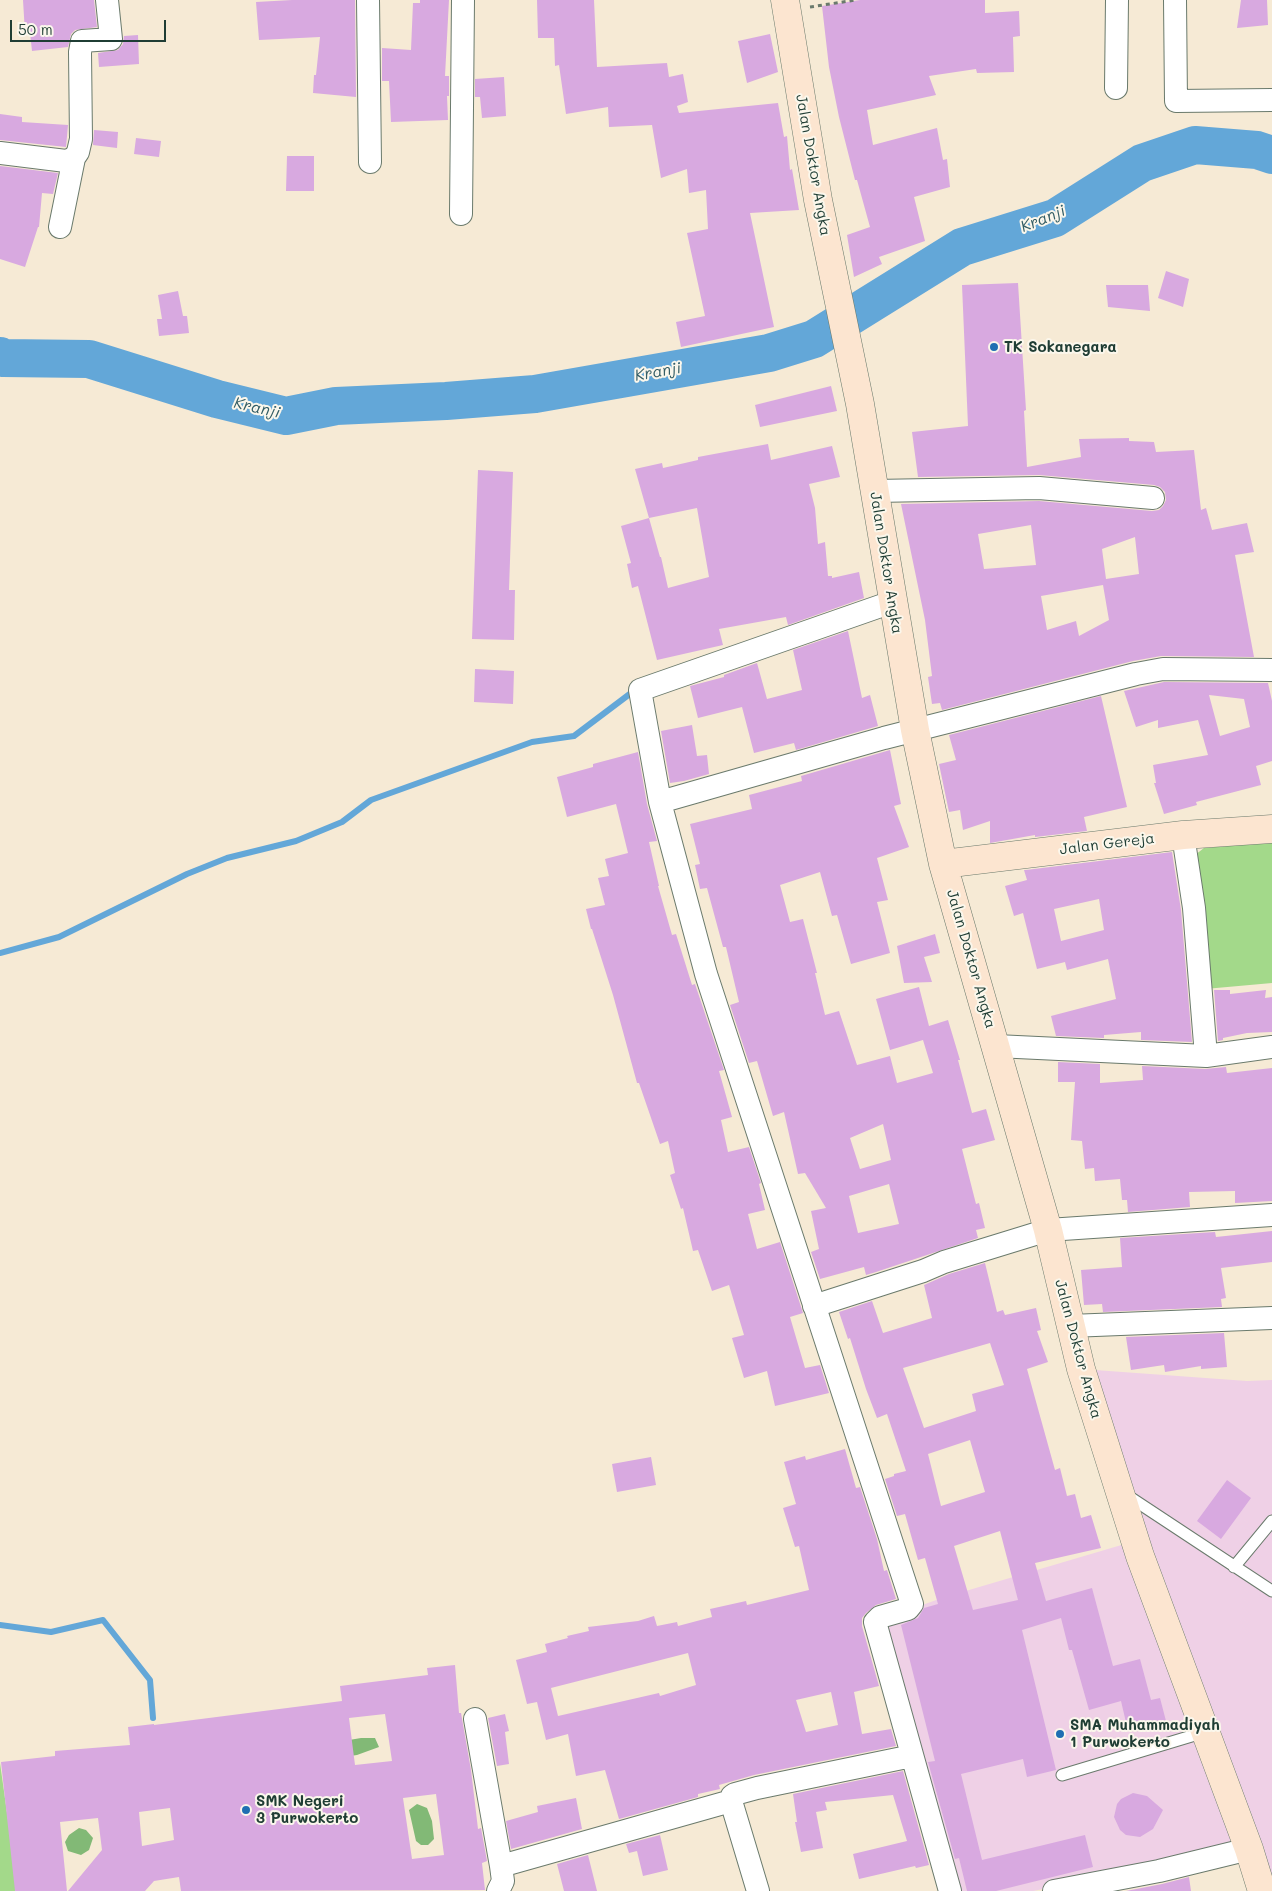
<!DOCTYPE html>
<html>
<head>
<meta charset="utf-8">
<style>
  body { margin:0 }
  #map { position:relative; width:1272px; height:1891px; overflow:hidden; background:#f6ead5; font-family:Mali,sans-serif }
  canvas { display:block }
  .scale { position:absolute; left:10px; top:20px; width:156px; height:22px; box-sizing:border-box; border:2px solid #1f3d34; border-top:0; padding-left:6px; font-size:15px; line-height:18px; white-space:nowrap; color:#1f3d34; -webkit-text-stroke:4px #fbf7ec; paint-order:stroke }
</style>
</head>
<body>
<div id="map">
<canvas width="1272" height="1891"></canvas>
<div class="scale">50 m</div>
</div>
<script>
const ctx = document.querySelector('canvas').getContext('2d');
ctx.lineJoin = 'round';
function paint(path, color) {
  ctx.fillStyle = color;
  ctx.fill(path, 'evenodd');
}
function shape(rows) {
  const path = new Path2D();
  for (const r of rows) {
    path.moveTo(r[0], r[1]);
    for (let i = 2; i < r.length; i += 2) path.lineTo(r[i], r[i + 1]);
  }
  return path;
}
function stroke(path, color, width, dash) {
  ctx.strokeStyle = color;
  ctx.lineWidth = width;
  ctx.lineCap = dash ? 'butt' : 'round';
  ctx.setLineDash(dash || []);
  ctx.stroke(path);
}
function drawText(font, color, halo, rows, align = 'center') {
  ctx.font = font + ' Mali,sans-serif';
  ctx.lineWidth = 4;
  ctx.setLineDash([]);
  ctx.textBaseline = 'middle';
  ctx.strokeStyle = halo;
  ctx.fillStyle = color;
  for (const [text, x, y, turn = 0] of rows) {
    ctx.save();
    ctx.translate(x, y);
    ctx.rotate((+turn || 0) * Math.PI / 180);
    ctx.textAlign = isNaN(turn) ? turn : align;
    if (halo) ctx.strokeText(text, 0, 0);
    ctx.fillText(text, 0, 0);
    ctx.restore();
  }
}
const built = shape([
  [1081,1369,1247,1381,1272,1380,1272,1891,1249,1849,1033,1891,957,1891,880,1620,942,1598,1135,1541]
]);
const green = shape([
  [1272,842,1272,983,1205,989,1195,855,1204,848],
  [0,1763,18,1891,0,1891]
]);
const forest = shape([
  [361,1738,375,1738,379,1747,357,1755,304,1763,278,1752],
  [417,1804,427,1808,432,1821,434,1839,428,1845,421,1845,416,1841,409,1810],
  [79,1828,86,1830,93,1838,89,1850,81,1855,68,1851,65,1842,69,1835]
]);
const stream = shape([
  [0,953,59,937,187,874,227,858,296,841,342,822,371,800,532,742,574,736,635,690],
  [0,1625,51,1632,103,1620,150,1680,153,1718]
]);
const river = shape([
  [0,356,3,358,89,359,217,399,286,416,336,406,446,401,535,394,769,353,814,339,962,247,1055,218,1142,163,1195,145,1257,150,1272,155]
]);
const building = shape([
  [23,0,94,0,97,27,75,30,71,34,68,47,32,51,30,33,25,33],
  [292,0,355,0,356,97,313,93,314,75,316,75,320,37,259,40,256,2],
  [420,0,449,0,445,76,449,76,449,96,447,96,448,120,391,122,389,81,382,81,382,48,411,50,413,3,420,3],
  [537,0,594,0,597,67,667,63,669,77,683,74,688,102,677,106,679,113,778,103,784,137,787,136,790,170,792,169,799,210,750,213,774,327,681,347,676,322,705,316,687,233,708,229,706,190,689,193,687,169,661,178,652,125,609,127,608,107,566,114,559,65,555,66,554,38,538,38],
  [860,0,985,0,985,13,1019,11,1020,36,1013,37,1014,72,977,73,976,69,929,76,936,95,867,110,873,145,937,128,943,160,947,159,950,187,914,197,925,241,879,257,882,264,854,277,847,235,870,227,857,180,855,180,839,117,829,67,822,6],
  [1241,0,1267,0,1268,25,1237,28],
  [770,34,778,72,747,83,738,41],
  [138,35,139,64,99,67,98,53,118,50,123,44,124,36],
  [504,77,506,116,482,118,480,97,475,97,475,79],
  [0,114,22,117,22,122,68,125,66,147,0,140],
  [94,130,118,132,117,148,93,145],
  [136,138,161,141,159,157,134,154],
  [287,156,314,156,314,191,286,191],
  [0,166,58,173,53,194,42,193,39,227,38,227,25,267,0,259],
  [1166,271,1189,279,1183,307,1158,298],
  [1018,283,1026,410,1024,411,1027,467,1081,457,1079,439,1129,438,1129,441,1154,442,1156,452,1194,450,1201,510,1206,508,1212,530,1247,523,1254,552,1235,555,1254,657,1161,656,1133,661,942,710,940,703,932,704,928,677,932,676,925,620,901,504,1039,501,1152,511,1159,510,1163,506,1166,500,1165,492,1160,487,1154,485,1039,475,918,477,912,432,968,426,962,285],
  [1031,525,1036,565,984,569,978,534],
  [1135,537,1139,574,1106,579,1102,549],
  [1103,585,1109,620,1079,636,1076,621,1047,630,1041,596],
  [1106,285,1148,285,1150,311,1108,307],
  [178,291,183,316,187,316,189,333,159,336,157,319,162,319,158,295],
  [831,386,837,411,760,427,755,405],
  [768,444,771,460,832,446,840,477,809,484,815,508,818,544,825,542,828,576,832,576,832,578,859,572,864,598,788,625,786,617,719,629,723,645,657,660,638,586,632,588,627,564,631,563,621,526,649,518,635,469,662,463,663,468,698,460,698,457],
  [697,508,709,577,668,588,661,557,660,557,649,518],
  [478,470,513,472,509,590,515,590,514,640,472,639],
  [848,631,862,698,870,695,878,726,796,750,794,743,754,753,742,707,698,718,690,686,724,677,724,675,757,663,767,699,802,690,793,650],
  [475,669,514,671,513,704,474,702],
  [1164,682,1268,683,1272,701,1272,761,1256,766,1261,785,1196,802,1197,805,1164,814,1154,783,1156,783,1153,765,1208,755,1198,720,1158,728,1158,720,1136,727,1124,691],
  [1209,695,1244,699,1250,727,1220,736],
  [1101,696,1127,807,1084,817,1087,831,1035,837,1035,835,990,843,990,821,963,830,960,810,949,812,939,764,956,760,949,735],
  [692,725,697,756,707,755,709,774,684,781,670,783,661,731],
  [890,750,901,804,894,806,909,847,877,858,888,900,877,902,890,953,851,964,837,915,832,916,820,872,780,885,790,922,803,919,817,973,815,973,825,1015,839,1011,857,1065,890,1056,897,1083,933,1073,923,1040,890,1050,876,999,919,987,929,1026,948,1020,960,1060,958,1060,972,1113,986,1109,995,1140,962,1149,976,1204,979,1203,985,1228,976,1230,978,1238,876,1272,866,1275,864,1267,820,1279,811,1252,819,1249,811,1211,826,1208,805,1173,798,1174,784,1112,773,1116,757,1061,749,1063,730,1005,739,1002,726,947,723,947,707,888,700,889,695,865,700,864,690,824,752,809,749,795,802,781,801,776],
  [883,1124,891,1160,860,1169,850,1138],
  [889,1184,899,1224,858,1233,849,1196],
  [638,752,647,804,657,841,649,842,659,886,658,886,672,935,676,934,692,985,695,984,724,1070,719,1071,732,1117,721,1120,728,1152,749,1147,761,1183,759,1184,765,1210,748,1214,757,1249,780,1242,803,1313,790,1317,805,1368,820,1365,829,1393,775,1406,767,1371,744,1378,732,1338,744,1335,729,1285,712,1291,698,1250,693,1251,683,1208,681,1209,670,1175,675,1173,668,1141,660,1144,639,1083,637,1083,613,995,592,929,591,929,586,909,605,905,598,878,609,876,605,859,628,853,616,804,567,817,557,777,593,767,593,764],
  [1172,852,1181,910,1192,1042,1141,1040,1141,1032,1104,1035,1104,1038,1056,1036,1051,1016,1116,999,1108,959,1067,970,1065,962,1037,969,1023,913,1014,916,1005,886,1027,880,1024,870,1026,870],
  [1099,899,1104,930,1061,941,1054,909],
  [935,934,940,953,924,957,932,982,904,983,897,946],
  [1214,990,1230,990,1230,994,1266,990,1265,998,1272,997,1272,1032,1247,1033,1223,1038,1223,1040,1218,1041],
  [1058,1062,1100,1064,1100,1083,1143,1080,1142,1066,1205,1069,1226,1067,1227,1073,1272,1068,1272,1201,1235,1203,1235,1191,1189,1192,1190,1207,1128,1212,1127,1200,1122,1200,1120,1179,1095,1181,1094,1168,1085,1169,1082,1141,1071,1140,1075,1082,1058,1082],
  [1272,1231,1272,1262,1221,1268,1226,1298,1221,1299,1222,1307,1103,1312,1102,1304,1084,1305,1081,1270,1122,1267,1120,1238,1215,1232,1216,1237],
  [985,1263,997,1312,1003,1310,1005,1315,1036,1308,1041,1330,1037,1331,1048,1362,1027,1369,1035,1398,1055,1470,1060,1468,1067,1496,1075,1494,1081,1518,1091,1515,1101,1548,1035,1563,1046,1601,1092,1588,1113,1666,1140,1659,1151,1700,1160,1698,1166,1721,1128,1731,1121,1701,1089,1710,1072,1650,1069,1650,1061,1618,1022,1630,1056,1770,1027,1777,1023,1759,961,1774,982,1860,1085,1835,1093,1867,996,1891,967,1891,959,1858,955,1859,928,1762,935,1761,901,1625,918,1618,924,1608,938,1604,925,1558,918,1560,905,1514,897,1516,885,1479,894,1476,894,1474,906,1471,887,1414,877,1418,866,1389,850,1338,848,1339,839,1312,872,1301,883,1333,932,1318,924,1285,949,1274],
  [990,1343,1004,1385,972,1394,976,1411,924,1428,903,1368],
  [970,1440,985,1492,941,1506,928,1454],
  [1000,1531,1018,1600,973,1610,954,1546],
  [1224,1333,1227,1367,1201,1369,1201,1366,1165,1372,1164,1365,1131,1370,1126,1337],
  [845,1449,856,1488,860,1487,877,1539,884,1571,887,1570,896,1599,876,1605,866,1613,862,1618,862,1626,879,1686,854,1692,862,1734,891,1729,896,1746,754,1775,719,1785,720,1789,698,1794,698,1797,619,1819,605,1770,576,1776,568,1734,546,1740,537,1702,527,1704,516,1660,547,1652,545,1644,568,1638,567,1636,589,1631,588,1627,638,1621,654,1616,657,1626,677,1622,678,1626,712,1617,710,1609,746,1601,747,1605,809,1590,799,1546,795,1547,783,1508,796,1504,784,1462,805,1456,806,1460],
  [688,1653,696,1685,660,1696,659,1693,558,1716,551,1688],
  [831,1692,838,1725,806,1732,796,1700],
  [651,1457,656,1485,617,1492,612,1464],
  [1227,1480,1251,1498,1221,1539,1197,1521],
  [455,1665,459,1713,461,1713,471,1770,478,1829,481,1828,487,1861,482,1863,485,1890,181,1891,179,1877,154,1881,145,1891,68,1891,102,1850,98,1818,60,1822,67,1891,15,1891,1,1762,55,1756,55,1751,130,1745,128,1727,154,1724,154,1725,342,1701,340,1686,428,1675,427,1668],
  [385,1714,392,1761,355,1765,349,1718],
  [436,1794,444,1855,412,1859,403,1798],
  [170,1808,174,1840,142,1846,139,1812],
  [505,1714,509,1731,505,1732,509,1764,497,1766,488,1718],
  [903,1771,929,1865,916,1868,915,1866,859,1879,853,1854,907,1841,893,1795,825,1802,827,1810,816,1812,823,1848,801,1852,795,1822,797,1822,793,1794],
  [1133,1793,1147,1796,1163,1810,1153,1829,1140,1837,1126,1835,1120,1830,1114,1817,1117,1804,1121,1799],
  [576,1798,582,1829,511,1849,506,1821,538,1812,537,1806],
  [660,1835,668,1870,643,1876,637,1851,629,1853,626,1844],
  [588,1855,597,1891,564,1891,557,1864],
  [1189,1877,1191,1891,1126,1891,1162,1884]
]);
const path = shape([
  [810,7,856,0]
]);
const lane = shape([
  [1125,1494,1272,1591],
  [1234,1567,1272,1521],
  [1062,1775,1205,1732]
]);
const street = shape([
  [368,0,370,162],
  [1175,0,1176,101,1272,100],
  [1116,88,1117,0],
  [0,153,66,161,74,158,78,152,81,139,80,52,82,41,111,39,107,0],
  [461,214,463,0],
  [60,227,74,158],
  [875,491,1039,488,1153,498],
  [660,802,640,690,892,602],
  [1183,835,1194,908,1206,1056],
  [996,1046,1206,1056,1272,1047],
  [814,1306,923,1271,944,1262,1048,1230,1272,1215],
  [1070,1326,1272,1318],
  [475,1719,501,1866,503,1881,498,1891],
  [501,1866,731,1801],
  [758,1891,731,1801,732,1796,735,1794,757,1788,912,1756],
  [950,1891,875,1622,880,1617,908,1609,912,1604,910,1598,706,974,660,802,884,738,1136,674,1163,669,1272,670],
  [1054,1891,1159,1871,1249,1849]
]);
const secondary = shape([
  [785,0,818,200,860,404,915,730,943,864,1048,1230,1081,1369,1140,1556,1249,1849,1262,1891],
  [943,864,1183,835,1272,829]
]);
const markers = [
  [994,347,5,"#1f6fb2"],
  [1060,1734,5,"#1f6fb2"],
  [246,1810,5,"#1f6fb2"]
];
const streetNames = [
  ["Jalan Doktor Angka",813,165,80],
  ["Jalan Doktor Angka",886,563,81],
  ["Jalan Gereja",1107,844,-7],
  ["Jalan Doktor Angka",971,959,74],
  ["Jalan Doktor Angka",1078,1349,75]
];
const poiNames = [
  ["TK Sokanegara",1004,347],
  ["SMA Muhammadiyah",1070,1725],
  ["1 Purwokerto",1070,1742],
  ["SMK Negeri",256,1801],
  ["3 Purwokerto",256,1818]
];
const waterNames = [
  ["Kranji",1043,219,-22],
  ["Kranji",658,372,-10],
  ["Kranji",257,408,13]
];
paint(built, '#efd0e6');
paint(green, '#a3d98a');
paint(forest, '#82b976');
stroke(stream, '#63a7d8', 6);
stroke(river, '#63a7d8', 38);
paint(building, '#d8a9e0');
stroke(lane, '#6a7a6c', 13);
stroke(street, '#6a7a6c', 24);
stroke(secondary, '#6a7a6c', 29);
stroke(path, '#6a7a6c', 3, [4, 4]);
stroke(lane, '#fff', 11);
stroke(street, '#fff', 22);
stroke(secondary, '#fce5d0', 28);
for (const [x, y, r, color] of markers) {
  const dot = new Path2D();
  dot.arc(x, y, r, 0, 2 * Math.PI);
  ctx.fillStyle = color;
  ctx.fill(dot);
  stroke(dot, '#fbf7ec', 2);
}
drawText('15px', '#1f3d34', '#fbf7ec', streetNames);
drawText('bold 15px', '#1f3d34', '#fbf7ec', poiNames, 'left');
drawText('italic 16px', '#335d65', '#fbf7ec', waterNames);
</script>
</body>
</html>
